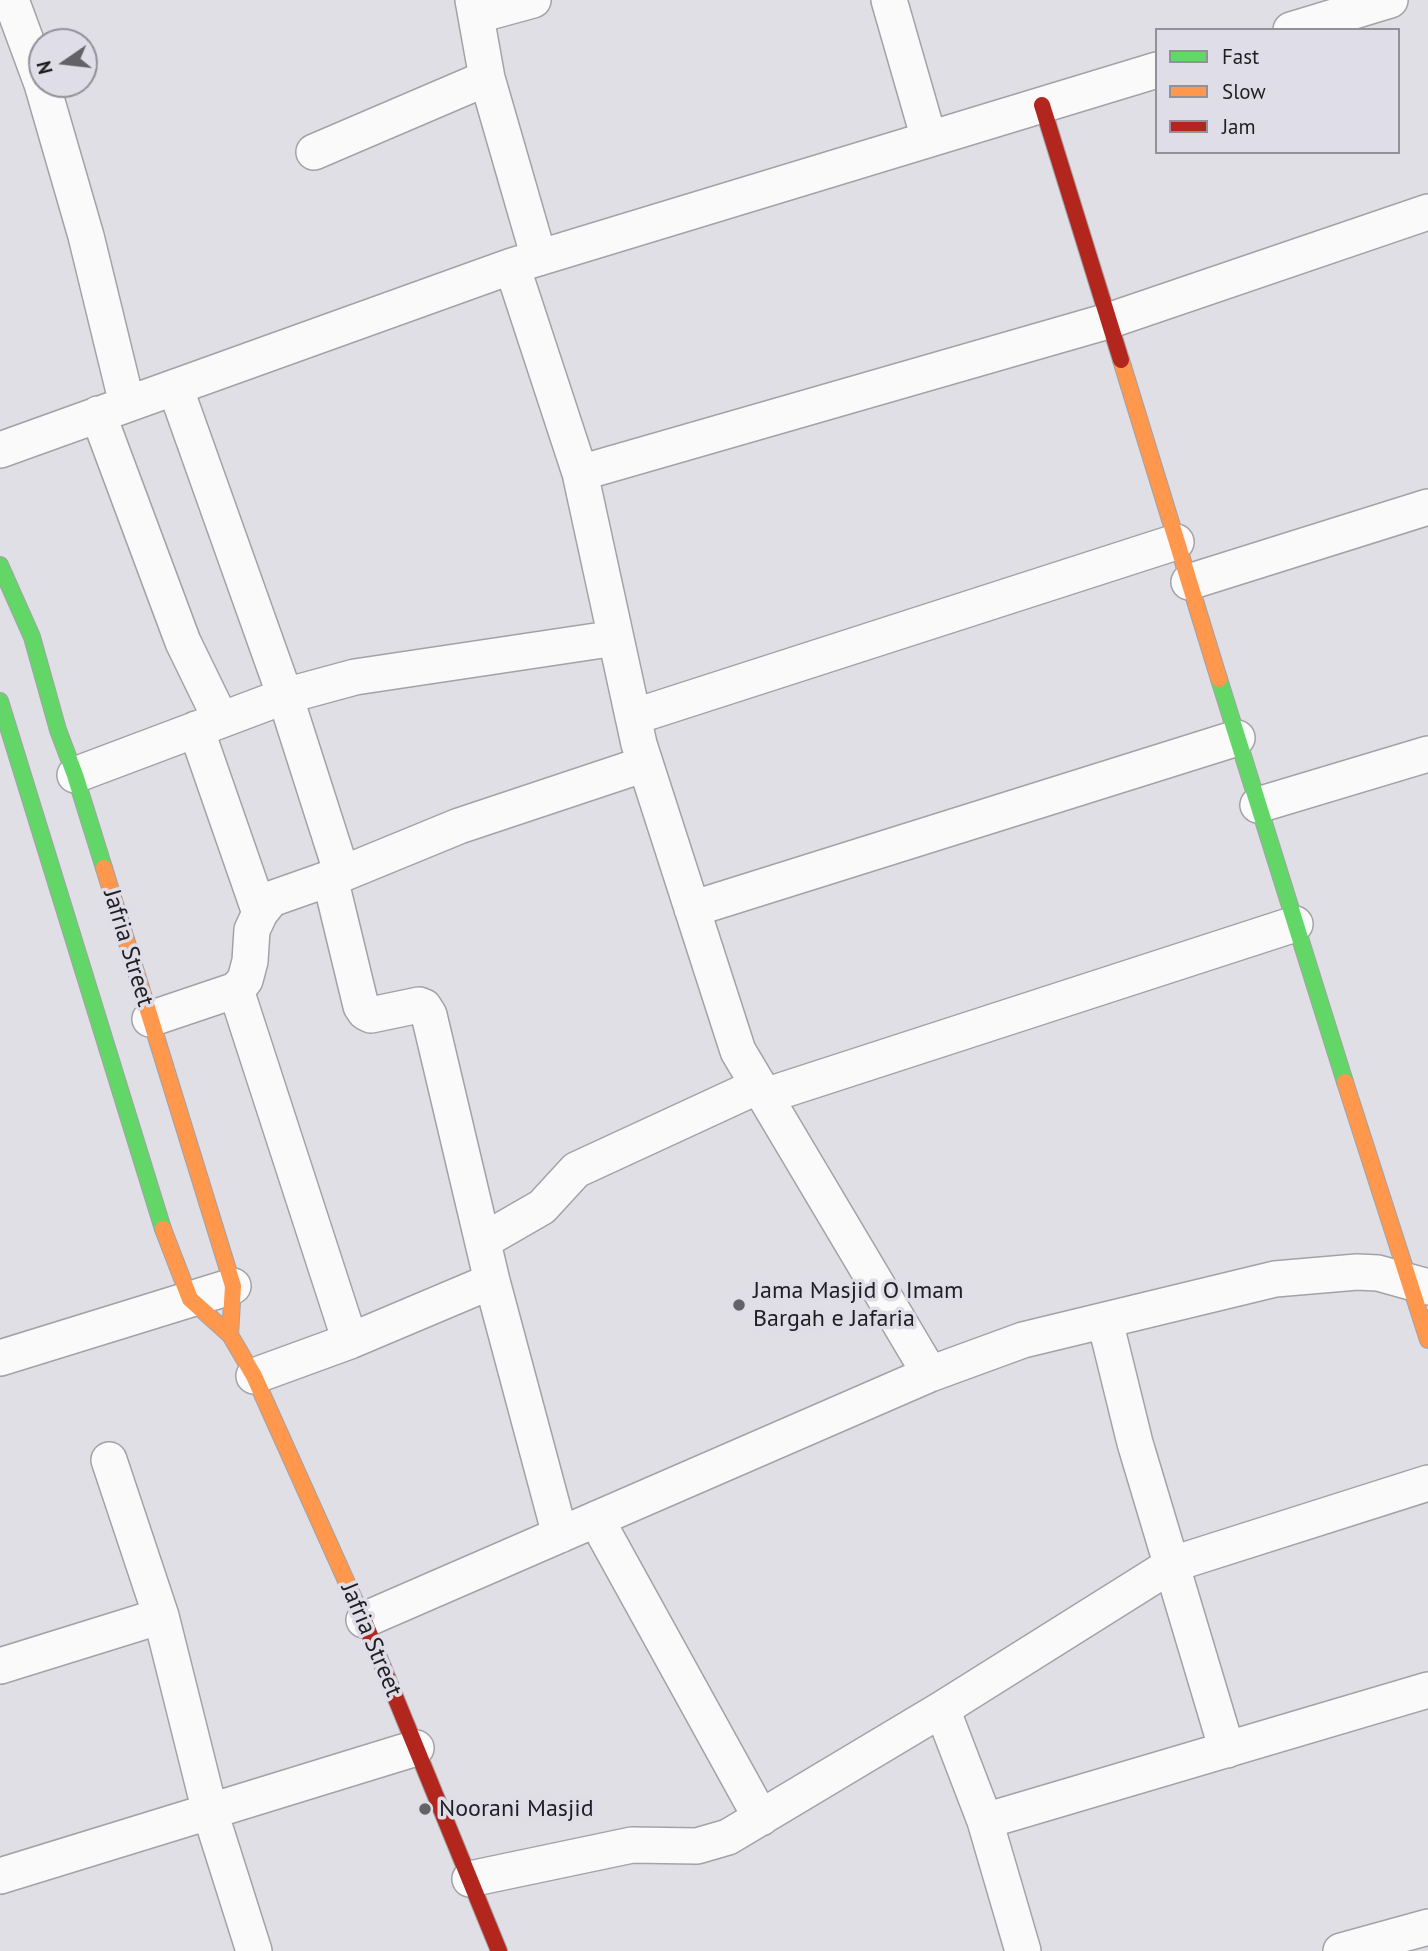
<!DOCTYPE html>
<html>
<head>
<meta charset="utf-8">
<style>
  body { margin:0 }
  #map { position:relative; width:1428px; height:1951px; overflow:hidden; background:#e0dfe5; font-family:"PT Sans",sans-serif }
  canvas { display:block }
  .legend { position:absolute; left:1155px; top:28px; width:245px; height:126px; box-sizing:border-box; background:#dfdde7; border:2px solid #929198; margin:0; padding:9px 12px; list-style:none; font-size:21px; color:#1f1e21 }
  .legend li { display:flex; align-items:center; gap:14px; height:35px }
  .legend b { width:35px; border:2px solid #929198 }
  .north { position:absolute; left:28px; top:28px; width:70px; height:70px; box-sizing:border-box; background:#dfdde7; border:2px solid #929198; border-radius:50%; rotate:256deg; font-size:19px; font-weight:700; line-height:28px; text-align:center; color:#1f1e21 }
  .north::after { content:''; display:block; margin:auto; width:24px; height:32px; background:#636266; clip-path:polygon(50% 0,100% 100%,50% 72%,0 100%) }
</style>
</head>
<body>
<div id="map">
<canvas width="1428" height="1951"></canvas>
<ul class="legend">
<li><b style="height:9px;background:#63d668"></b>Fast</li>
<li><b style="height:9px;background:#ff974d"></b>Slow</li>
<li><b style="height:9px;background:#b3261e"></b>Jam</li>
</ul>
<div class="north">N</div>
</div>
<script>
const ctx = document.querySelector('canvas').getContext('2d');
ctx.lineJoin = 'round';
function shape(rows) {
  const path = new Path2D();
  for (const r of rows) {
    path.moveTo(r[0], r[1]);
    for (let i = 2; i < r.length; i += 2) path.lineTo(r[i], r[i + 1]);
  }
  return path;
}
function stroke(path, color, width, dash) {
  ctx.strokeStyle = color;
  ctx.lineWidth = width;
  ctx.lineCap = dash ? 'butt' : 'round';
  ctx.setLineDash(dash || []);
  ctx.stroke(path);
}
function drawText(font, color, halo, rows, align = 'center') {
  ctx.font = font + ' "PT Sans",sans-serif';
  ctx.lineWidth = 7;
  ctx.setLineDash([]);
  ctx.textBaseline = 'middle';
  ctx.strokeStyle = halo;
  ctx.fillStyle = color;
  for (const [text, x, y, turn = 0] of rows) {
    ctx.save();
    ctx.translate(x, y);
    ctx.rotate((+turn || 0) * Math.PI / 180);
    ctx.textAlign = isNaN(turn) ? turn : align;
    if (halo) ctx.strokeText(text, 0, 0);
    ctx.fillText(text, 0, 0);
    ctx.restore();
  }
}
const street = shape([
  [11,0,42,84],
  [473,0,487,78,539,258],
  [889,0,929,139],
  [478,15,533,0],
  [1291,30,1390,0],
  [42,84,86,236,127,404],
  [314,152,487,78],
  [512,266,580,473,639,744,738,1051,930,1374],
  [175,387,285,696,342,874],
  [98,414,183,642,221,720],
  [0,450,512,266,1157,70],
  [580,473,1108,321,1428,212],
  [1189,582,1428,507],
  [633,717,1176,542],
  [196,729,260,913],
  [75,775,285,696,355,677,616,638],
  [1258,805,1428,754],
  [330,878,361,1006,365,1012,371,1015,419,1005,424,1007,429,1015,492,1281,560,1535],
  [692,909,1237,738],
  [236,990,350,1341],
  [150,1019,236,990,245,980,250,961,252,930,260,913,271,899,342,874,459,826,645,764],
  [765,1096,1295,924],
  [483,1241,542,1207,576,1170,758,1086],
  [1105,1321,1135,1443,1227,1750],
  [0,1358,233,1286],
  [254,1376,350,1341,492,1281],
  [109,1460,161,1616,210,1812,254,1951],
  [596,1519,761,1818],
  [364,1620,930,1374,1023,1340,1275,1279,1357,1272,1378,1273,1428,1287],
  [0,1666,161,1616],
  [942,1709,985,1821,1023,1951],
  [985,1821,1428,1690],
  [0,1876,416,1748],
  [470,1879,632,1845,697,1846,728,1837,942,1709,1173,1564,1428,1483],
  [1341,1951,1428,1927]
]);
const fast = shape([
  [0,565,32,637,58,730,75,775,104,868],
  [1219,679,1345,1082],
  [0,701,163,1229]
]);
const slow = shape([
  [1121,360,1219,679],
  [104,868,233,1286,230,1335],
  [1345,1082,1428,1340],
  [163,1229,190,1299,230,1335,254,1376,365,1623]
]);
const jam = shape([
  [1042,105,1121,360],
  [365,1623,499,1951]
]);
const markers = [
  [739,1305,7,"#636266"],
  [425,1809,7,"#636266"]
];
const streetNames = [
  ["Jafria Street",128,948,73],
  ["Jafria Street",371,1640,67]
];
const poiNames = [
  ["Jama Masjid O Imam",753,1291],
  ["Bargah e Jafaria",753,1319],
  ["Noorani Masjid",439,1809]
];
stroke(street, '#a3a2a6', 38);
stroke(fast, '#a3a2a6', 18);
stroke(slow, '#a3a2a6', 18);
stroke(jam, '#a3a2a6', 18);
stroke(street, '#fafafb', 35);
stroke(fast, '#63d668', 16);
stroke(slow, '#ff974d', 16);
stroke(jam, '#b3261e', 16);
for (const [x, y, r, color] of markers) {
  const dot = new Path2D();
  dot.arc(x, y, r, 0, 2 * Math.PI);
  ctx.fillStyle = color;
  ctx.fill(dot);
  stroke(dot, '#dfdde7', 2.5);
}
drawText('24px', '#1f1e21', '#dfdde7', streetNames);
drawText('24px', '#1f1e21', '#dfdde7', poiNames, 'left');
</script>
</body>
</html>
